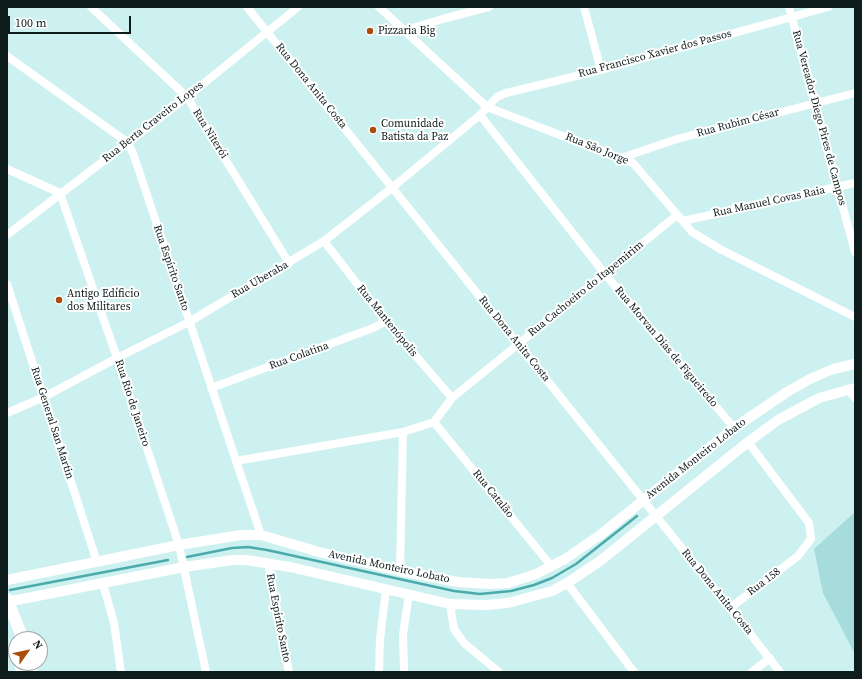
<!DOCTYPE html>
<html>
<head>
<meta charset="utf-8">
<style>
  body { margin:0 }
  #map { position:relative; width:862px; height:679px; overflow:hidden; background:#cdf1f0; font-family:"Source Serif 4",serif }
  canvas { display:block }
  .frame { position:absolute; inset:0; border:8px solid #0f1c1c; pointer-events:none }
  .north { position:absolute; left:8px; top:631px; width:40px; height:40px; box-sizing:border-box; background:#fff; border:1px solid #9fa4a4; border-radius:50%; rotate:57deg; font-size:11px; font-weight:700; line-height:16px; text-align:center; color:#0f1c1c }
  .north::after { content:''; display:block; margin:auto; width:14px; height:18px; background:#ae4c0e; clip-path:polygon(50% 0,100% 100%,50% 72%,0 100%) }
  .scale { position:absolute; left:8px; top:16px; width:123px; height:18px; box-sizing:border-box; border:2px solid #0f1c1c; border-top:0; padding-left:5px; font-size:12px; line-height:14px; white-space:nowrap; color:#0f1c1c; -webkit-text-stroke:3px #fff; paint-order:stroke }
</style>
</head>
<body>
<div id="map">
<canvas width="862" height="679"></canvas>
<div class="frame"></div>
<div class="north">N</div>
<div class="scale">100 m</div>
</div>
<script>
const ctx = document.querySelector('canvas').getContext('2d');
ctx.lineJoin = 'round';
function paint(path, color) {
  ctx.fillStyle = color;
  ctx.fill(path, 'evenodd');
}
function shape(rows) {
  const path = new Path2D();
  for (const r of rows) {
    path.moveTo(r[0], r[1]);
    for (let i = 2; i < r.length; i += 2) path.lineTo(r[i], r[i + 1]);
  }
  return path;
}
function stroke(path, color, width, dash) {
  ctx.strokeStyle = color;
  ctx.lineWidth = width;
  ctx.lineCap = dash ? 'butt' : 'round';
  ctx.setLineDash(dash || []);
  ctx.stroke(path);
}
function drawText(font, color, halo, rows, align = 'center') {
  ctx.font = font + ' "Source Serif 4",serif';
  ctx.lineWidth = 4;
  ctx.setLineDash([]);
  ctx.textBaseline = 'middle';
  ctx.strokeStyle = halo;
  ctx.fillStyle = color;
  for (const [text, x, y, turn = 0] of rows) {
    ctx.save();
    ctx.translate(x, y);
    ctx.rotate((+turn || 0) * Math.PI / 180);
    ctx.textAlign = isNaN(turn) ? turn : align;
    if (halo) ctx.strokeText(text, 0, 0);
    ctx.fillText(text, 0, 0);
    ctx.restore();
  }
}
const green = shape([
  [855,512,855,654,823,593,814,549]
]);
const stream = shape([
  [187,557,232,548,248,547,267,550,454,591,480,594,511,591,534,585,552,578,576,564,637,516],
  [10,590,168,560]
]);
const minor = shape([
  [91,7,187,97,289,263],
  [247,7,730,608,780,672],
  [379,7,487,107,633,163,692,232,720,249,855,317],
  [584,7,601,70],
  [789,7,855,252],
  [406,32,419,26,446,18,489,7],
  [7,56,127,142,133,153,261,535],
  [480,115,605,274,734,428],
  [621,158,677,139,855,93],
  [7,169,60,193,117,358,179,545,206,672],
  [683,221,855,183],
  [7,235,187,97,298,7],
  [324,241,386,321,452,398],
  [7,284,97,562],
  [211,388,373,328,386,321],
  [848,389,855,398],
  [7,413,44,397,117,358,189,322,324,241,393,187,480,115,497,97,506,93,601,70,828,7],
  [434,422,552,567],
  [236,461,403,432,434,422,452,398,677,215],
  [268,563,289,672],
  [400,571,403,432],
  [567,583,634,672],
  [103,584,114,623,121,672],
  [450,604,454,629,464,643,499,672],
  [730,608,798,556,811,539,809,523,748,442],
  [379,672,380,639,386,590],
  [404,672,403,635,409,594],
  [752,672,770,658]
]);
const tertiary = shape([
  [7,580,179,545,241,535,261,535,319,552,400,571,458,582,491,584,508,583,536,574,565,559,600,535,734,428,787,392,810,379,833,369,855,364],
  [7,602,184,567,233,560,246,560,290,567,450,604,486,605,508,603,552,591,567,583,600,561,748,442,778,420,819,398,855,388]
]);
const secondary = shape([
  [7,599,23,639],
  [20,663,22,672],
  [29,663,31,672]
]);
const markers = [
  [370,31,4,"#ae4c0e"],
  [373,130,4,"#ae4c0e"],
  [59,300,4,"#ae4c0e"]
];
const poiNames = [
  ["Pizzaria Big",378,31],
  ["Comunidade",381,124],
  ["Batista da Paz",381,137],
  ["Antigo Edíficio",67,294],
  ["dos Militares",67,307]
];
const streetNames = [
  ["Rua Francisco Xavier dos Passos",655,54,-15],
  ["Rua Dona Anita Costa",311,86,51],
  ["Rua Vereador Diego Pires de Campos",819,118,75],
  ["Rua Berta Craveiro Lopes",153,122,-38],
  ["Rua Rubim César",738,123,-15],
  ["Rua Niterói",210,134,58],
  ["Rua São Jorge",597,149,22],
  ["Rua Manuel Covas Raia",769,202,-12],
  ["Rua Espírito Santo",171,268,71],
  ["Rua Uberaba",260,280,-30],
  ["Rua Cachoeiro do Itapemirim",586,289,-39],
  ["Rua Mantenópolis",387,321,51],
  ["Rua Dona Anita Costa",514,339,51],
  ["Rua Morvan Dias de Figueiredo",666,347,50],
  ["Rua Colatina",299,356,-20],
  ["Rua Rio de Janeiro",132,403,72],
  ["Rua General San Martin",52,423,72],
  ["Avenida Monteiro Lobato",696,459,-38],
  ["Rua Catalão",493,494,51],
  ["Avenida Monteiro Lobato",389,567,12],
  ["Rua 158",764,582,-37],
  ["Rua Dona Anita Costa",717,592,51],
  ["Rua Espírito Santo",278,618,79]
];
paint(green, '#a7dcdc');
stroke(stream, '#4baaab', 2.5);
stroke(minor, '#fff', 8);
stroke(tertiary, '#fff', 10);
stroke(secondary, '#fff', 12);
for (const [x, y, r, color] of markers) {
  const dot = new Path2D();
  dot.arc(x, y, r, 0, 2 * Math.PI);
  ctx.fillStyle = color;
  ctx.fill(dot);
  stroke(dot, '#fff', 1.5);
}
drawText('11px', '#0f1c1c', '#fff', poiNames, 'left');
drawText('11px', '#0f1c1c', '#fff', streetNames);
</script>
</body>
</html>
